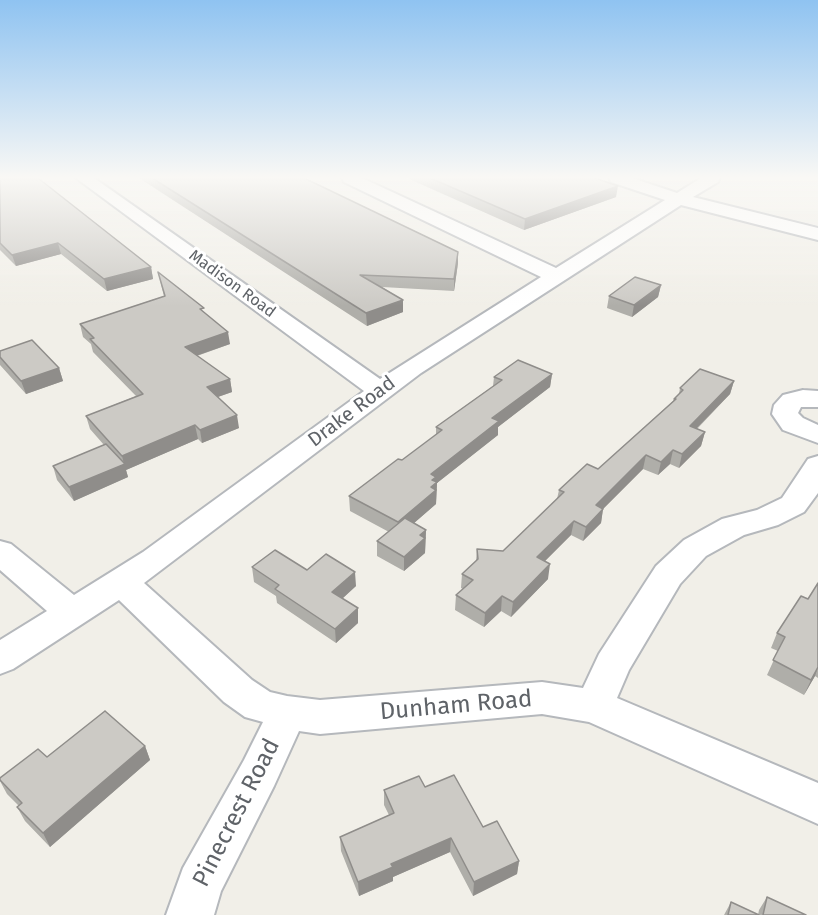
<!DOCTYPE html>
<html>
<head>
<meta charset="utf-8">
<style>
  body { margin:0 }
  canvas { display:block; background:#f1efe8 }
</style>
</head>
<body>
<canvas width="818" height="915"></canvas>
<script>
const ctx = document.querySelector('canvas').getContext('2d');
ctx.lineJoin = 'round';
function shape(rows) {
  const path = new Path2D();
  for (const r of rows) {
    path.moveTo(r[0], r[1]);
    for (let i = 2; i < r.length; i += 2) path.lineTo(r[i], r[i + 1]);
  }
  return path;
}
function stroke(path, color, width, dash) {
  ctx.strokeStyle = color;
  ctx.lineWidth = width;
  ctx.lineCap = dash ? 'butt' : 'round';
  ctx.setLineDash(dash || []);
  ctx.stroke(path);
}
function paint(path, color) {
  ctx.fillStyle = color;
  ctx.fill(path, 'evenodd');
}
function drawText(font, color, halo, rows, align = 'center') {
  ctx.font = font + ' "Fira Sans",sans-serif';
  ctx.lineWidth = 6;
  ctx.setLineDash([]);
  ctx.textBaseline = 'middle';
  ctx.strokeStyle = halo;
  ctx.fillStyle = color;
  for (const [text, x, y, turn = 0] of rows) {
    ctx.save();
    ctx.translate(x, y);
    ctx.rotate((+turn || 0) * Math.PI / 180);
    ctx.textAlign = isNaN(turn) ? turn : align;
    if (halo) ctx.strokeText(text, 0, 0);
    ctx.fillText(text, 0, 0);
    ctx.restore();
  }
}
const minor = shape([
  [76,178,94,178,380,379,541,277,344,182,342,178,362,178,556,268,665,200,611,182,609,178,632,178,677,193,701,178,720,178,718,182,693,197,818,228,818,240,681,205,421,373,144,583,252,680,270,692,287,696,320,700,542,682,583,688,599,654,656,566,684,540,722,519,757,510,782,498,808,459,818,456,818,493,804,512,778,525,744,535,706,556,680,584,629,670,617,698,818,783,818,824,589,722,542,714,320,734,299,731,274,786,221,891,214,915,166,915,183,868,244,760,263,722,245,717,224,702,119,600,13,669,0,674,0,640,47,611,0,570,0,541,11,544,74,595,143,552,364,391,76,178],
  [803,390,818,391,818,407,801,407,798,413,803,418,818,425,818,443,783,430,772,414,774,405,783,395,803,390]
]);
const wall = shape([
  [0,178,151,267,153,279,107,291,61,254,16,266,0,250],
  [139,178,304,178,458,252,458,263,454,291,382,287,403,300,403,312,367,326],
  [407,178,603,178,599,179,616,197,524,230],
  [158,272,205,313,230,344,197,356,230,379,232,392,218,397,239,428,202,443,198,439,126,470,128,477,74,501,57,480,53,466,104,445,90,429,86,416,136,396,93,352,91,344,83,337,80,324,164,296],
  [661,285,658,297,632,317,607,308,609,296],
  [0,351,59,368,63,381,26,394,0,365],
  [552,374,550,387,498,427,498,435,437,483,436,504,414,523,426,530,425,553,404,571,377,556,377,541,389,532,350,511,349,496,402,460,436,435,436,427,493,386,494,377],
  [734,381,730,394,697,429,705,432,701,446,679,468,670,464,658,475,643,469,603,509,601,523,583,541,571,535,545,561,548,579,511,617,501,611,484,627,455,610,456,595,463,589,461,588,462,574,476,561,477,549,503,551,557,499,559,490,598,469,673,401,674,399,679,394,680,388],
  [252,567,307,570,356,586,342,599,358,608,358,623,336,643,277,603,276,596,254,582],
  [818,583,818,678,815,676,804,695,767,675,778,651,771,648,777,633,808,599],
  [145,746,150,760,50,847,25,821,17,807,19,806,7,794,0,781,0,778,47,757],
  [425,787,483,827,519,861,517,874,473,896,450,852,393,877,393,881,359,896,341,851,340,837,389,815,384,805,384,790],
  [767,897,806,915,724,915,731,902,758,915,759,910]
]);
const shadedWall = shape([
  [618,186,616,197,524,230,525,219],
  [58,243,61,254,16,266,12,255],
  [458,252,458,263,454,291,454,279],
  [151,267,153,279,107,291,104,279],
  [661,285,658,297,632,317,634,305],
  [403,300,403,312,367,326,366,313],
  [228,332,230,344,187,359,185,347],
  [59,368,63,381,26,394,21,381],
  [552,374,550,387,498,427,498,435,437,483,436,504,398,537,398,522,431,474,492,418],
  [230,379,232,392,209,400,207,387],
  [734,381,730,394,686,439,690,426],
  [237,415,239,428,202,443,200,430],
  [195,425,198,439,126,470,128,477,74,501,69,487,124,464,122,456],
  [705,432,701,446,679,468,682,454],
  [673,450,670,464,658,475,661,462],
  [646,455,643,469,603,509,601,523,583,541,586,527,596,505],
  [574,521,571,535,535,571,537,557],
  [426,530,425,553,404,571,404,557,420,535],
  [550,564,548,579,511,617,513,602],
  [355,572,356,586,333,607,332,592],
  [502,596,501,611,484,627,485,613],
  [358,608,358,623,336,643,335,629],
  [818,667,815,676,804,695,811,680],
  [145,746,150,760,50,847,43,833],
  [451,838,450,852,393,877,393,881,359,896,358,882,391,864],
  [519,861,517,874,473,896,474,882]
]);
const building = shape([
  [0,178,38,178,151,267,104,279,58,243,12,255,0,243,0,178],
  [152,178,304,178,458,252,454,279,360,275,403,300,366,313,152,178],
  [430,178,595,178,618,186,525,219,430,178],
  [158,272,204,308,200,309,228,332,185,347,230,379,207,387,237,415,200,430,195,425,122,456,86,416,143,394,90,339,94,338,80,324,165,296,158,272],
  [635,277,661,285,634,305,609,296,635,277],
  [32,340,59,368,21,381,0,357,0,351,32,340],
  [518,360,552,374,492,418,499,421,431,474,436,477,432,480,437,482,431,487,436,490,398,522,349,496,398,459,402,460,442,430,436,427,502,380,494,377,518,360],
  [700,369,734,381,690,426,705,432,682,454,673,450,661,462,646,455,596,505,603,509,586,527,574,521,537,557,550,564,513,602,502,596,485,613,456,595,473,580,462,574,478,559,477,549,503,551,564,492,559,490,587,464,598,469,676,399,674,399,683,390,680,388,700,369],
  [106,444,125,464,69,487,53,466,106,444],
  [405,518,426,530,420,535,425,538,404,557,377,541,405,518],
  [275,550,307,570,326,554,355,572,332,592,358,608,335,629,275,589,279,585,252,567,275,550],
  [818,583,818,667,811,680,773,660,785,637,777,633,801,596,808,599,818,583],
  [105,711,145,746,43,833,17,807,22,803,0,780,0,778,38,749,47,757,105,711],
  [454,775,483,827,497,821,519,861,474,882,451,838,391,864,393,867,358,882,340,837,394,813,384,790,419,776,425,787,454,775],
  [767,897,806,915,763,915,767,897],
  [731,902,759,915,728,915,731,902]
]);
const farStreetnames = [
  ["Madison Road",232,284,36]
];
const streetNames = [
  ["Drake Road",352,412,-37]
];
const nearStreetnames = [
  ["Dunham Road",456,706,-5],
  ["Pinecrest Road",237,813,-63]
];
stroke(minor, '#b5b8bc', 4);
paint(minor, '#fff');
paint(wall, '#afaea9');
paint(shadedWall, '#8f8d8a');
paint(building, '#cccac5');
stroke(building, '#8f8d8a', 1.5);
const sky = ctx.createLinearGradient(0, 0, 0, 306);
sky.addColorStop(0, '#8fc3f1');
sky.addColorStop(0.58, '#f9f8f5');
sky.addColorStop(1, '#f9f8f500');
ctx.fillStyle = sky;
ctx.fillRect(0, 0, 818, 306);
drawText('16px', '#5f6368', '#fff', farStreetnames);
drawText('20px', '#5f6368', '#fff', streetNames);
drawText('24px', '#5f6368', '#fff', nearStreetnames);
</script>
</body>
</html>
